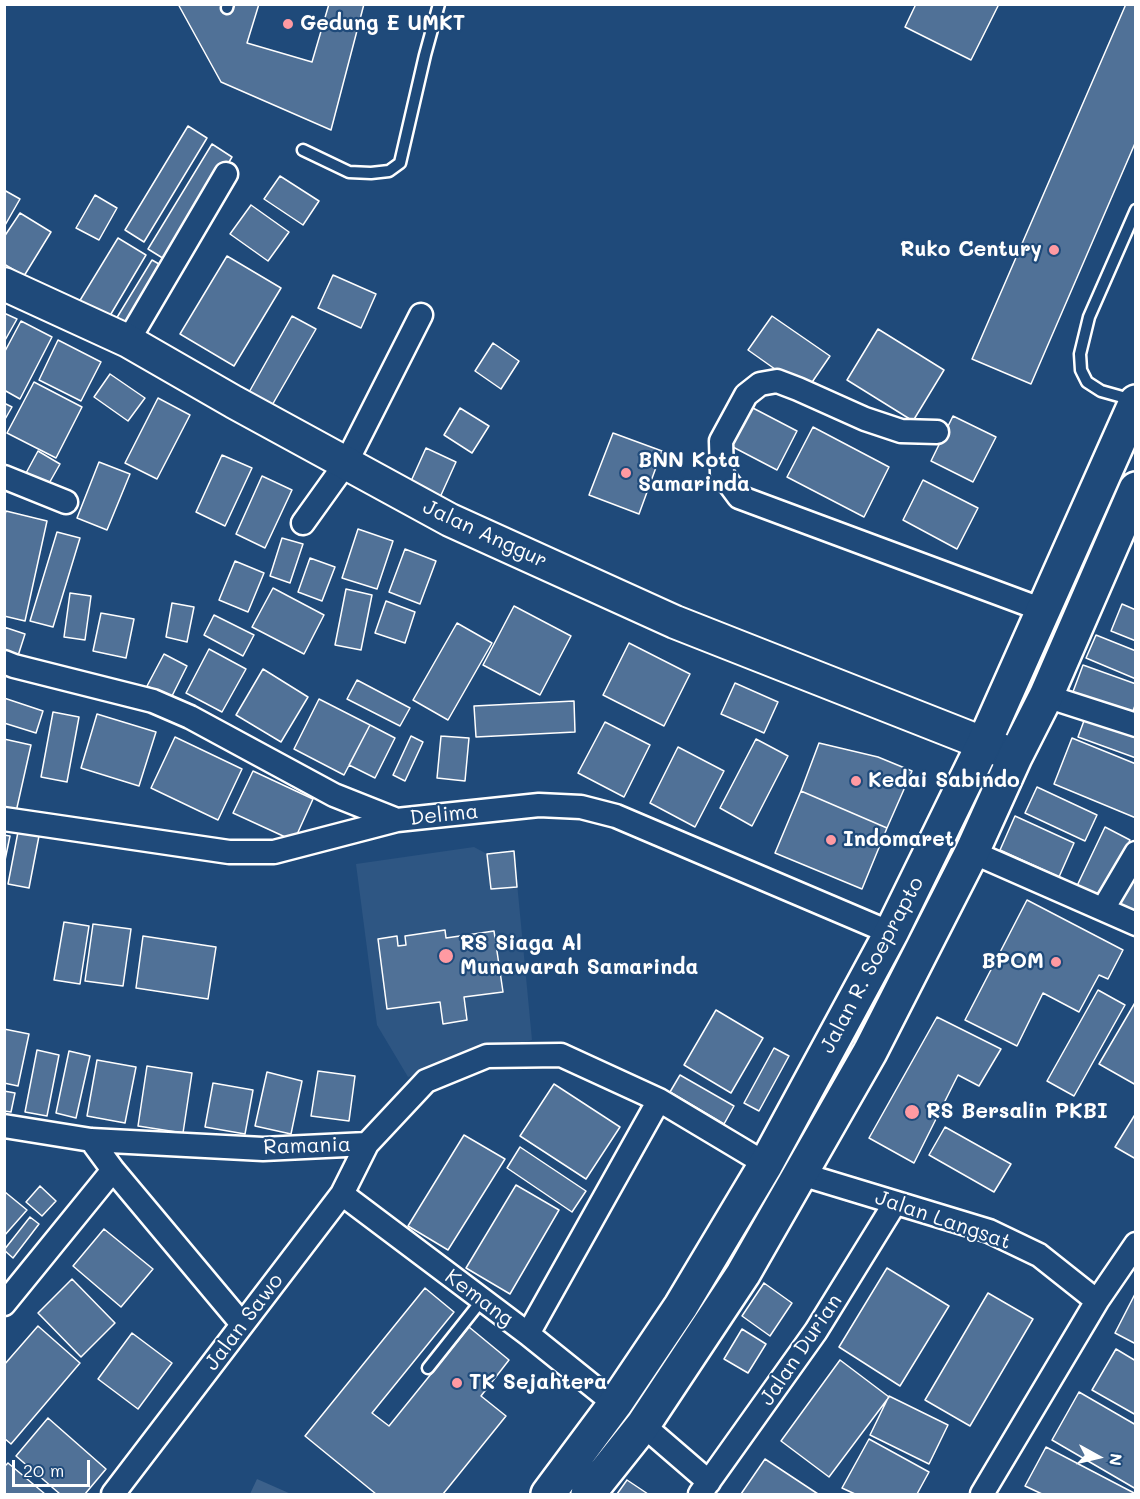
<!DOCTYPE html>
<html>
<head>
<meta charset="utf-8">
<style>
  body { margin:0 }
  #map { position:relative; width:1140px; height:1499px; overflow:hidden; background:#1f4a7a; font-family:Mali,sans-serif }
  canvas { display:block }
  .frame { position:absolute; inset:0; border:6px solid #fff; pointer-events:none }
  .north { position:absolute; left:1068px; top:1427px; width:60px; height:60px; -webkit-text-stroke:4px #1f4a7a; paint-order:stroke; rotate:98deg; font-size:16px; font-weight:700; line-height:24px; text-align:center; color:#fff }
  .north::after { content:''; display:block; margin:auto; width:21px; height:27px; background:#fff; clip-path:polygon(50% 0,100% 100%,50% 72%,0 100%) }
  .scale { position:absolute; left:12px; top:1460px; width:78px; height:27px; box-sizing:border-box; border:3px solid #fff; border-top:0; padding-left:8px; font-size:18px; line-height:21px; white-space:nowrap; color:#fff; -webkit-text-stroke:4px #1f4a7a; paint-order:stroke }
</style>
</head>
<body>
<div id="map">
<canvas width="1140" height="1499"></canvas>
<div class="frame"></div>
<div class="north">N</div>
<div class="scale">20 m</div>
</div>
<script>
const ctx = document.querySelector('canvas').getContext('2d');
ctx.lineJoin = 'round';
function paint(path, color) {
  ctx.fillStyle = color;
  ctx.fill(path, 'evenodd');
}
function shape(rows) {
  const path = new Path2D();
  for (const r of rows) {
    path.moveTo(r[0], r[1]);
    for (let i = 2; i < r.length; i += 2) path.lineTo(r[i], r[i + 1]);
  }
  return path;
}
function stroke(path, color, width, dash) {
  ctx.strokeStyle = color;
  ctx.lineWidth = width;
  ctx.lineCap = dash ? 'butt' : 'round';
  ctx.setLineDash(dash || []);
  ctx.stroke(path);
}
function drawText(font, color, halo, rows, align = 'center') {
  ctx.font = font + ' Mali,sans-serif';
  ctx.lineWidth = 4.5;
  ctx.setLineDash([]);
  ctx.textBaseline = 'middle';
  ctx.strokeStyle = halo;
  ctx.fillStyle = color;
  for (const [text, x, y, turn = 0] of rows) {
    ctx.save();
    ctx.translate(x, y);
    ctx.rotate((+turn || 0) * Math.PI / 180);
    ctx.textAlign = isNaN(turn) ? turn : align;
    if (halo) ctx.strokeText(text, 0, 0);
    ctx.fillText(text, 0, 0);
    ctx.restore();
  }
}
const built = shape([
  [474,847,487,854,514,851,532,1040,408,1077,377,1025,356,864]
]);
const green = shape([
  [257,1479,291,1494,250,1494]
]);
const building = shape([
  [178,4,364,4,331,130,221,82,178,4],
  [259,4,329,4,312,62,247,43,259,4],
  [916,4,999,4,971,60,905,27,916,4],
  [1126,4,1136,4,1136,141,1031,384,972,359,1126,4],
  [188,126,207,138,144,242,125,230,188,126],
  [212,144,232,157,169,262,148,249,212,144],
  [280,176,319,201,303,225,264,199,280,176],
  [4,190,20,199,4,227,4,190],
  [95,195,117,208,99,240,76,228,95,195],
  [251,205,289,232,268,261,230,234,251,205],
  [20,213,51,232,24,276,4,264,4,237,20,213],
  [118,238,146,255,108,319,79,302,118,238],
  [227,256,281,288,234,366,180,334,227,256],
  [152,260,166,268,127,333,113,324,152,260],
  [333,275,376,294,361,328,318,308,333,275],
  [4,313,17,319,4,342,4,313],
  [292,316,316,329,271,407,248,394,292,316],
  [772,316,830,356,806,391,748,350,772,316],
  [21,321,52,337,20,399,4,390,4,353,21,321],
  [878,329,944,370,913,421,847,380,878,329],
  [58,340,101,362,81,401,39,380,58,340],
  [493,343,519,361,501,389,475,371,493,343],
  [110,374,145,398,128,421,94,397,110,374],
  [34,382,82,407,56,458,7,433,34,382],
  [158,398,190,415,157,479,125,463,158,398],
  [4,403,12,407,4,421,4,403],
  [751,407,797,431,777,470,731,446,751,407],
  [460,408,489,426,472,453,444,435,460,408],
  [953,416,996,437,973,482,931,461,953,416],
  [813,427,889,467,864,517,787,477,813,427],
  [613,433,662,451,639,514,589,495,613,433],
  [426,448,456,462,437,504,407,490,426,448],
  [38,451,60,464,47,487,25,475,38,451],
  [222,455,252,468,225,526,196,512,222,455],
  [99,462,130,474,107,530,77,518,99,462],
  [262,476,292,490,265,548,236,534,262,476],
  [923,480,978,508,957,549,903,520,923,480],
  [6,511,47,521,25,621,4,616,4,518,6,511],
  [358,529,393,541,377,589,342,578,358,529],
  [57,532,80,538,53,627,30,621,57,532],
  [282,538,303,544,290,583,270,576,282,538],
  [405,549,436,561,420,604,389,592,405,549],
  [310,558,335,567,322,601,298,592,310,558],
  [235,561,264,573,248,612,219,600,235,561],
  [273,588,324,615,304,654,252,627,273,588],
  [346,589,372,595,361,650,335,645,346,589],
  [70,593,91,596,85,640,64,637,70,593],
  [386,601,415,612,405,643,375,633,386,601],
  [172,603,194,607,187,642,166,637,172,603],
  [1122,604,1136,610,1136,641,1111,631,1122,604],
  [514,606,571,636,540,695,483,665,514,606],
  [101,613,134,619,126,658,93,651,101,613],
  [214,615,254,635,243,656,204,635,214,615],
  [457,623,492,643,448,720,413,700,457,623],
  [4,627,25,634,16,662,4,658,4,627],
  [1096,635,1136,651,1136,679,1086,658,1096,635],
  [629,643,690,674,664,726,603,695,629,643],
  [209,649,246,669,222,712,186,693,209,649],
  [164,654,187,666,171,698,147,686,164,654],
  [1083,665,1136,684,1136,703,1130,719,1071,697,1083,665],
  [263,669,308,697,281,742,236,715,263,669],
  [357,680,410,708,400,726,347,699,357,680],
  [735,683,778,702,764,733,721,714,735,683],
  [4,698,43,711,36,733,4,723,4,698],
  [319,699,370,725,344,775,294,749,319,699],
  [574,701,575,732,476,737,474,706,574,701],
  [53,712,79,717,67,782,41,777,53,712],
  [97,714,156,732,139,786,81,768,97,714],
  [1085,718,1136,737,1136,758,1078,737,1085,718],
  [605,722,650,745,624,797,578,773,605,722],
  [370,725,395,738,375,778,349,765,370,725],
  [411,736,423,742,405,781,393,775,411,736],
  [441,736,469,738,465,781,437,778,441,736],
  [175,737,242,769,218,820,151,788,175,737],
  [1072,738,1136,764,1136,818,1054,784,1072,738],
  [4,739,31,745,16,812,4,809,4,739],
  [756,739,788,756,752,826,720,808,756,739],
  [819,743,878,757,912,771,887,828,801,791,819,743],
  [678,747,724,771,695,827,650,803,678,747],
  [253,771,313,799,294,841,233,813,253,771],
  [1037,787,1097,815,1085,841,1025,813,1037,787],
  [801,791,887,828,862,889,775,853,801,791],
  [1015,816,1074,843,1059,877,1000,850,1015,816],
  [1105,827,1130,840,1101,902,1075,890,1105,827],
  [18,832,39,836,29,888,8,884,18,832],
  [4,835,10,836,4,865,4,835],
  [514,851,517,887,491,889,487,854,514,851],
  [1136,863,1136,915,1113,904,1136,863],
  [1027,900,1123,950,1108,979,1099,975,1079,1012,1043,993,1017,1046,965,1020,1027,900],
  [64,922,89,926,80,984,54,980,64,922],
  [93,924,131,929,123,986,85,981,93,924],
  [445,930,446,938,494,931,503,992,464,997,467,1020,443,1024,440,1002,387,1009,378,939,397,936,398,946,406,945,405,936,445,930],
  [143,936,216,947,208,999,136,988,143,936],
  [1098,990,1125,1005,1074,1096,1047,1081,1098,990],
  [1136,1001,1136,1085,1099,1064,1136,1001],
  [716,1010,763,1038,731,1093,684,1065,716,1010],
  [937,1017,1001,1049,979,1086,958,1075,914,1163,869,1138,937,1017],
  [4,1029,29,1034,18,1086,4,1083,4,1029],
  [774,1048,789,1056,759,1111,744,1103,774,1048],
  [37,1050,59,1055,47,1116,25,1112,37,1050],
  [69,1051,90,1056,76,1118,56,1113,69,1051],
  [97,1060,136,1067,125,1123,87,1116,97,1060],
  [147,1066,192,1073,183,1133,138,1126,147,1066],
  [318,1071,355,1076,349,1121,311,1116,318,1071],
  [267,1072,302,1081,291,1134,255,1126,267,1072],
  [680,1075,734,1106,724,1124,670,1092,680,1075],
  [213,1083,253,1090,245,1134,205,1127,213,1083],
  [554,1084,620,1127,586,1179,520,1136,554,1084],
  [4,1091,15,1093,11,1112,4,1111,4,1091],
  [1136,1113,1136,1159,1115,1147,1136,1113],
  [945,1127,1011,1164,994,1192,929,1155,945,1127],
  [464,1135,505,1159,448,1250,408,1226,464,1135],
  [520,1147,586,1191,572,1212,507,1168,520,1147],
  [516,1185,559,1210,510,1294,466,1268,516,1185],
  [40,1186,56,1201,42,1216,26,1202,40,1186],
  [5,1192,27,1210,4,1236,4,1193,5,1192],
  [30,1217,39,1224,13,1258,4,1250,30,1217],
  [104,1229,153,1269,121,1307,73,1266,104,1229],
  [887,1268,949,1306,900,1386,839,1347,887,1268],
  [72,1279,115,1323,81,1357,38,1313,72,1279],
  [764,1283,792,1303,770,1336,742,1316,764,1283],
  [425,1288,454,1312,372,1413,389,1426,469,1327,509,1360,481,1396,506,1416,443,1494,376,1494,305,1436,425,1288],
  [988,1293,1033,1319,970,1426,925,1400,988,1293],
  [1135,1294,1136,1294,1136,1344,1115,1333,1135,1294],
  [38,1326,80,1363,11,1444,4,1438,4,1365,38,1326],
  [742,1329,766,1344,748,1373,724,1359,742,1329],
  [132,1333,172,1363,138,1409,98,1379,132,1333],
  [1116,1349,1136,1361,1136,1415,1092,1390,1116,1349],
  [840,1360,889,1397,829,1477,781,1441,840,1360],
  [1079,1392,1136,1425,1136,1489,1052,1440,1079,1392],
  [889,1396,948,1425,929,1464,870,1435,889,1396],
  [48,1418,106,1469,85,1494,60,1494,16,1456,48,1418],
  [869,1439,929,1472,917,1494,855,1494,842,1488,869,1439],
  [1046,1447,1136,1494,1042,1494,1025,1486,1046,1447],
  [765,1459,818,1494,741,1494,765,1459],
  [8,1463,45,1494,4,1494,4,1467,8,1463],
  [627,1480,648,1494,617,1494,627,1480]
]);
const lane = shape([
  [227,8,228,4],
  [303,150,349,172,371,173,389,171,400,163,425,55,439,4],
  [1133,400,1101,391,1087,382,1081,370,1080,354,1089,317,1136,210],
  [428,1368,482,1300]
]);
const street = shape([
  [128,341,226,174],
  [937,432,901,431,865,419,798,389,777,381,760,384,746,395,721,441,722,474,739,497,1043,610],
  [4,477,66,502],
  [303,523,346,463,421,315],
  [4,662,14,666,153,701,190,717,334,795,397,820,539,805,581,807,616,816,891,933],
  [1046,696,1136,725],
  [4,819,229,852,274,852,397,820],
  [972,852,1136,924],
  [1103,909,1136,853],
  [4,1126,91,1140,263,1149,367,1144,426,1081,487,1056,561,1055,659,1100,766,1164],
  [91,1140,113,1170,242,1324],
  [801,1174,989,1231,1039,1255,1097,1301,982,1494],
  [342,1194,528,1334,615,1404],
  [1097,1301,1136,1244],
  [4,1304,113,1170],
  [528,1334,659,1100],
  [643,1425,709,1482],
  [113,1494,342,1194,367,1144],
  [700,1494,816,1331,895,1203]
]);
const secondary = shape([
  [4,284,128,341,234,402,450,520,675,622,1008,753]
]);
const primary = shape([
  [548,1494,615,1404,681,1306,766,1164,891,933,984,743,1136,402],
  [588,1494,643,1425,743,1274,870,1052,972,852,1015,757,1046,696,1136,489]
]);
const markers = [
  [288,24,6,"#ff9aa2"],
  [1054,250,6,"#ff9aa2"],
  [626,473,6,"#ff9aa2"],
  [856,781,6,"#ff9aa2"],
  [831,840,6,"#ff9aa2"],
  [446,956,8,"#ff9aa2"],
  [1056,962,6,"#ff9aa2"],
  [912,1112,8,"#ff9aa2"],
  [457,1383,6,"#ff9aa2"]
];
const poiNames = [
  ["Gedung E UMKT",300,24],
  ["Ruko Century",1042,250,"right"],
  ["BNN Kota",638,461],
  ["Samarinda",638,485],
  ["Kedai Sabindo",868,781],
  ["Indomaret",843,840],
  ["RS Siaga Al",460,944],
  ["Munawarah Samarinda",460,968],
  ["BPOM",1044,962,"right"],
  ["RS Bersalin PKBI",926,1112],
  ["TK Sejahtera",469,1383]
];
const streetNames = [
  ["Jalan Anggur",485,534,25],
  ["Delima",444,815,-6],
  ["Jalan R. Soeprapto",872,965,-62],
  ["Ramania",307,1146,-2],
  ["Jalan Langsat",943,1220,19],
  ["Kemang",479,1298,37],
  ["Jalan Sawo",244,1322,-53],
  ["Jalan Durian",801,1350,-56]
];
paint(built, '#2e5683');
paint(green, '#3c618b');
paint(building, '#507197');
stroke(building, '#fff', 1.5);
stroke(lane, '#fff', 15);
stroke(street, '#fff', 27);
stroke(secondary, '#fff', 36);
stroke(primary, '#fff', 38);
stroke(lane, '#1f4a7a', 10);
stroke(street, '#1f4a7a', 22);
stroke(secondary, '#1f4a7a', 32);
stroke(primary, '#1f4a7a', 33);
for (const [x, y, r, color] of markers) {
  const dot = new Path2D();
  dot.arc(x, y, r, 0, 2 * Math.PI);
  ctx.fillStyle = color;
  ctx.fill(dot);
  stroke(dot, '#1f4a7a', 2);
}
drawText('bold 21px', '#fff', '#1f4a7a', poiNames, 'left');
drawText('21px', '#fff', '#1f4a7a', streetNames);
</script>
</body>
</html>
